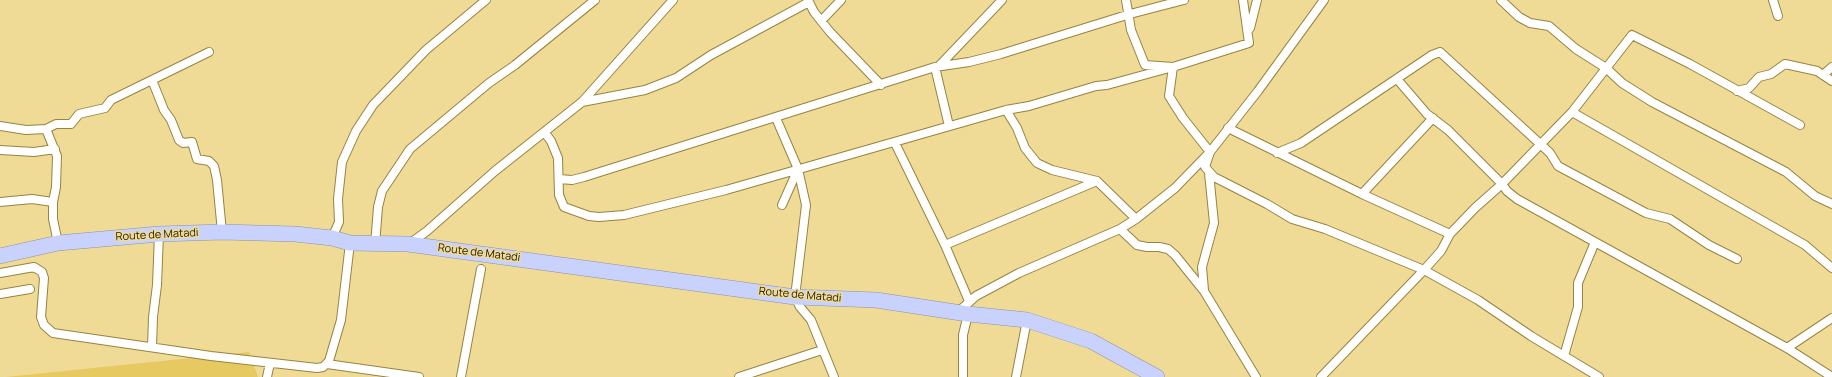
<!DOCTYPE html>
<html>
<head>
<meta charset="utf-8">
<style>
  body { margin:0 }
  canvas { display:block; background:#efdb95 }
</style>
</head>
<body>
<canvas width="1832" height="377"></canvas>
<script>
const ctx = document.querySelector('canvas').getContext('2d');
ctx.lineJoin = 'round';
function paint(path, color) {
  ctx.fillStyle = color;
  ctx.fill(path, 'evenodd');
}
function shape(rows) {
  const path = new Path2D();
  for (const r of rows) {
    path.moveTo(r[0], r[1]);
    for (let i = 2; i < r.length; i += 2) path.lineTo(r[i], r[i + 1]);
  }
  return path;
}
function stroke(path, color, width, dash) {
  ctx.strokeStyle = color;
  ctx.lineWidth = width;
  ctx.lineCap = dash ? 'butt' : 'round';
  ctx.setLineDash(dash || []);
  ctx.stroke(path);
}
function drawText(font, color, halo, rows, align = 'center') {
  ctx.font = font + ' Manrope,sans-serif';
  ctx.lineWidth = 3;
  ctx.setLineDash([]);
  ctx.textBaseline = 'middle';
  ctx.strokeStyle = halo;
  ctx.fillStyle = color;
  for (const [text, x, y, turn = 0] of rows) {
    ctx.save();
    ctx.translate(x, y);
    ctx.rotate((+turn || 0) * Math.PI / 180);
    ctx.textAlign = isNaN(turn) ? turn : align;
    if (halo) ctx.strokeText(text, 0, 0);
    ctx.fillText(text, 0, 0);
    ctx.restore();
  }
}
const green = shape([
  [249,352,258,377,5,377,6,377]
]);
const street = shape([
  [808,0,814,12,830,32,881,85],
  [1126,0,1131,30,1145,65,1173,67,1249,43,1243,0],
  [1501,0,1519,17,1530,23,1549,26,1576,49,1606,68,1622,83,1652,102,1786,172,1815,196,1832,204],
  [1773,0,1778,16],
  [821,21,841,0],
  [1250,28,1257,0],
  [939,66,1002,0],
  [935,67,949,126],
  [1823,75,1832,67],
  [1397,79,1427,114,1448,130,1502,184,1572,112,1632,35,1690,64,1800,125],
  [152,80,164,110,171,120,179,140,183,143,192,142,197,159,209,161,214,166,217,180,222,232],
  [1737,91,1749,88,1759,77,1771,74,1785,64,1817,71,1832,81],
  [582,102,645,90,676,78,711,55,809,2],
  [1006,110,1017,128,1025,148,1037,163,1052,170,1097,181,1136,219],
  [1572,112,1805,245,1832,268],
  [776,118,798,169,806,205,795,297,800,307,811,320,834,377],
  [0,126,26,130,46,129,57,156,56,187,53,202,53,219,58,243],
  [1228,128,1362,194,1450,234],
  [46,129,56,124,71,124,79,114,105,108,111,100,209,52],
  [545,133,551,141,558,158,559,195,564,207,589,216,599,217,624,215,726,190,1006,110,1029,106,1096,86,1107,85,1173,67,1169,96,1183,118,1210,152,1205,167,1214,177,1267,204,1292,219,1325,229,1424,270,1478,300,1531,336,1599,377],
  [895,143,945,245,969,301],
  [0,150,34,152,55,149],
  [1277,153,1301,143,1432,55,1440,52,1550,153,1558,166,1646,213,1670,219,1709,245,1737,259],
  [559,179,572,180,584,177,935,67,969,62,1001,54,1130,14,1184,0],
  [1362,194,1433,118],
  [0,202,32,199,53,202],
  [782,205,798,169],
  [1120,229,1137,245,1147,247,1159,247,1168,249,1175,255,1204,291,1256,377],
  [332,238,339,222,338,199,342,162,356,131,373,105,426,50,486,0],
  [409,244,427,231,495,171,582,102,673,0],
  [375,245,378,207,382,191,410,149,489,83,515,65,595,0],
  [945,245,1097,181],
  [0,273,34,267,42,272,44,278,41,317,44,325,53,333,211,356,317,368,323,367,329,361,341,320,350,243],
  [1204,290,1202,267,1214,223,1209,173],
  [0,294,30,289],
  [958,312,976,296,1019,273,1120,229,1136,219,1175,188,1210,152,1258,91,1324,0],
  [152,347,153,317,157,285,159,234],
  [1787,348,1832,318],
  [1564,356,1578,307,1578,283,1595,242],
  [327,364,419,377],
  [267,377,270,363],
  [461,377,481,269],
  [739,377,822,350],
  [963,377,963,335,968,314],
  [1016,377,1027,320],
  [1321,377,1424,270,1441,251,1450,234,1475,208,1502,184,1507,191,1517,199,1787,348,1832,377]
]);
const highway = shape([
  [0,256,58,243,159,234,222,232,295,234,332,238,350,243,408,244,795,297,876,300,968,314,1027,320,1091,341,1157,377]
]);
const streetNames = [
  ["Route de Matadi",157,235,-3],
  ["Route de Matadi",479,253,7],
  ["Route de Matadi",800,295,5]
];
paint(green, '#e6c960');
stroke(street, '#97843f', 10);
stroke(highway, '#8d91a4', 16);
stroke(street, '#fff', 8);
stroke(highway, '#c8d2fd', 15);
drawText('11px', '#1f1700', '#efdb95', streetNames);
</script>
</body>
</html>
